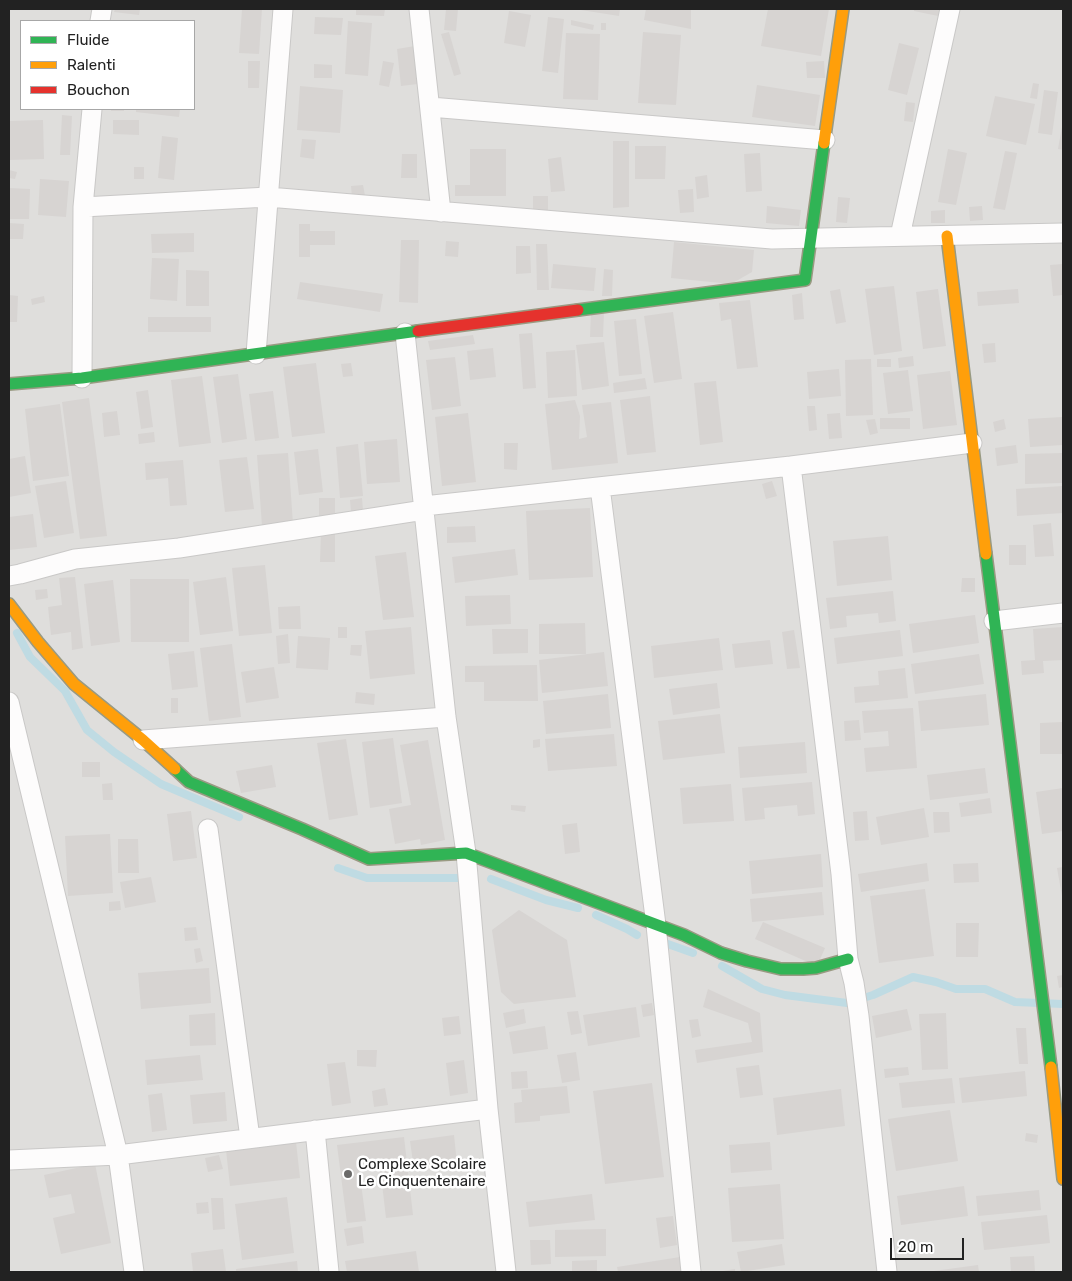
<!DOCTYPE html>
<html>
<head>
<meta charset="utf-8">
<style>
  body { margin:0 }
  #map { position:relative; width:1072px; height:1281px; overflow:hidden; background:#f0eeeb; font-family:Rubik,sans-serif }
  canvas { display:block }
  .frame { position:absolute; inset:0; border:10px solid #222; pointer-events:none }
  .legend { position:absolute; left:20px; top:20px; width:175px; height:90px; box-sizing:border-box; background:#fff; border:1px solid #a7a7a7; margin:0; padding:6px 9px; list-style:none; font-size:15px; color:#222 }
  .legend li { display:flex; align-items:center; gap:10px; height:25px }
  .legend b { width:25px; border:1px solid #a7a7a7 }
  .scale { position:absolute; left:890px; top:1238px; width:74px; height:22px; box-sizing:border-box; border:2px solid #222; border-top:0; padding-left:6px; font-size:15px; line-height:18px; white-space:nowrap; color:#222; -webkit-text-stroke:4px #fff; paint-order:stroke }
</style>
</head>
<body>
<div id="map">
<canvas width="1072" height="1281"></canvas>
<div class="frame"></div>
<ul class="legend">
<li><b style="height:6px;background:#30b455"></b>Fluide</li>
<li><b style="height:6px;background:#ff9f0a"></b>Ralenti</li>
<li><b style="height:6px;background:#e5322d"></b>Bouchon</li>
</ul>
<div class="scale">20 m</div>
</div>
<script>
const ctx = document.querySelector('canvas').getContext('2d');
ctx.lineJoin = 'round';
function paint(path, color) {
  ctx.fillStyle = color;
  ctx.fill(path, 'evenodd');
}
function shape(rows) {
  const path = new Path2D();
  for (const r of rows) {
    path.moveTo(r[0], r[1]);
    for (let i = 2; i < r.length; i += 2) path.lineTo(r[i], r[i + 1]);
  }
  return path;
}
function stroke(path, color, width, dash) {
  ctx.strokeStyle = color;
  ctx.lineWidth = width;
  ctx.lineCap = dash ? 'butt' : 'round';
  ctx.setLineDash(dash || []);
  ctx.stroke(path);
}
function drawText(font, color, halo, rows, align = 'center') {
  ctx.font = font + ' Rubik,sans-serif';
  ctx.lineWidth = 5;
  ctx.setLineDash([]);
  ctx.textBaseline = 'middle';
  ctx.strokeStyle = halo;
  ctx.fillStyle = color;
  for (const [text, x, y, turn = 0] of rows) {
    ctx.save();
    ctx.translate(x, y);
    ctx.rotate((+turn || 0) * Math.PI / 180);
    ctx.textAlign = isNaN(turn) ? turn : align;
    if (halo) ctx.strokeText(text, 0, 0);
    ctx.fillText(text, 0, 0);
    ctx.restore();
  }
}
const residential = shape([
  [9,9,1063,9,1063,1272,9,1272],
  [21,21,194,21,194,109,21,109]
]);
const stream = shape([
  [17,633,30,657,65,691,87,730,114,752,161,784,239,817],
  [338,868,367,878,460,878],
  [491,879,546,900,578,908],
  [596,915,627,929,637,935],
  [665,943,693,953],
  [722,966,762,989,785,995,847,1003,873,995,913,977,936,982,956,989,985,989,1015,1002,1063,1004]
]);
const building = shape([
  [115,9,140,9,139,15,114,12],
  [242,9,262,9,259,54,239,53],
  [356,9,385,9,384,16,356,15],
  [446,9,458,9,456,31,444,30],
  [581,9,620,9,619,16,581,10],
  [646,9,691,9,691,29,644,20],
  [768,9,829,9,821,56,761,46],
  [914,9,944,9,943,17,914,11],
  [509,11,531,15,525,47,504,43],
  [315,17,343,18,341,35,314,34],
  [548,17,564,19,558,73,542,71],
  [571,20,594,25,593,30,571,25],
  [348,21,372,23,368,76,345,74],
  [601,23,606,23,606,30,601,30],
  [449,32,461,74,454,76,441,34],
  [643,32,681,35,676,105,638,103],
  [566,33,600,34,598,100,563,99],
  [899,43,919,48,907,95,888,90],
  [421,45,426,83,401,86,397,49],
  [248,61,260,61,259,88,248,88],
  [383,61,394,63,389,87,379,85],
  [824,61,825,78,807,78,806,62],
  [314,64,332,65,332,78,314,78],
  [1033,83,1039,84,1037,99,1030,98],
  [757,85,820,95,815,126,752,117],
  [300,86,343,90,340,133,297,130],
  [1044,90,1058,92,1052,135,1038,133],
  [995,96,1035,104,1026,145,986,136],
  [906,102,915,103,913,122,904,121],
  [111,109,124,109,124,111,111,111],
  [136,109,180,109,179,117,136,112],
  [62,115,72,116,70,155,60,155],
  [43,120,44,159,9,160,9,121],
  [113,120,139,120,139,135,113,134],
  [1062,127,1063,127,1063,150,1058,149],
  [162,136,178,138,174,180,158,178],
  [302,139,316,140,314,159,300,157],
  [613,141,629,141,629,207,613,208],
  [635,146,666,146,665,179,635,179],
  [470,149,506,149,506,196,455,196,455,185,470,185],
  [948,149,967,153,956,205,938,202],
  [1005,151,1017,153,1005,210,993,208],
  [760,153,762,191,746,192,744,154],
  [402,154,417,154,417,178,401,178],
  [561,157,565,191,551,192,548,159],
  [134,167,144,167,144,179,134,179],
  [9,170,17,172,15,179,9,178],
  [707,175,709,197,697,199,695,177],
  [40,179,69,181,66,217,38,215],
  [363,185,365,196,352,197,351,186],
  [9,188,30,189,29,219,9,219],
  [693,189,694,212,680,213,678,190],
  [533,196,548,196,548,211,533,211],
  [838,197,850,198,847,223,836,222],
  [767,206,801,210,799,226,766,223],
  [982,206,983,220,970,221,969,207],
  [945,210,945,223,931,223,931,211],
  [9,223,24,224,23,239,9,239],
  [299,224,310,224,310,231,335,231,335,245,310,245,310,257,299,257],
  [194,233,194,252,152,253,151,234],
  [401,240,419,240,418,303,399,302],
  [446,241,459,242,458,257,445,256],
  [674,242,754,250,752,272,731,284,671,278],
  [536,244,547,244,549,290,537,290],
  [516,246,530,246,531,273,516,274],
  [152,258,179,259,177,301,150,299],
  [553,264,596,268,594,291,551,288],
  [1063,264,1063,295,1053,296,1050,265],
  [604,269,613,270,612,296,602,296],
  [186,270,209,271,209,306,186,306],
  [300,282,383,294,380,312,297,299],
  [894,286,902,351,874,355,865,289],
  [840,289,846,322,836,324,830,291],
  [938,289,946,346,923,349,916,292],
  [1018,289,1019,303,978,306,977,292],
  [802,293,804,319,794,320,792,295],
  [9,295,18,296,17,322,9,322],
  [44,296,45,302,32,305,31,299],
  [750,300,758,367,737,369,731,319,721,321,719,303],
  [591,311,604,312,603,337,590,337],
  [673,312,682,379,654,383,644,316],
  [148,317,211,317,211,332,148,332],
  [636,319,642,374,619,376,614,321],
  [532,333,536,388,523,389,519,334],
  [473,335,475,344,430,350,428,341],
  [604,342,609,386,582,390,576,345],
  [995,343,996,362,984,363,982,344],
  [493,348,496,377,470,380,467,351],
  [575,350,577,396,548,398,546,352],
  [913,356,914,366,899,368,898,358],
  [455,357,461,406,432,410,426,360],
  [871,359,873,415,846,416,845,360],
  [877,359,891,359,891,367,877,367],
  [316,363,325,433,292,437,283,367],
  [351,363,353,376,343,377,341,364],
  [839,369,841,396,809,399,807,372],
  [908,370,913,411,888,414,883,373],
  [950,371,957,425,923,429,917,375],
  [238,374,247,439,222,443,213,377],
  [202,376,211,443,179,447,171,380],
  [645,378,647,389,614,393,613,383],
  [716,381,723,442,700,445,694,383],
  [148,390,153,427,141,429,136,392],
  [273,391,279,438,255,441,249,394],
  [650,396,656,452,627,455,620,400],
  [89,398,107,536,80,539,62,402],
  [575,400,580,416,579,439,587,437,582,405,611,402,618,463,552,470,545,404],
  [60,404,69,476,33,481,25,409],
  [807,406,815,406,817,430,809,431],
  [117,411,120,435,104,437,102,413],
  [468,413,476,482,442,486,435,417],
  [840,413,842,438,829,439,827,414],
  [1062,417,1063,445,1030,447,1028,419],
  [880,418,910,418,910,429,880,429],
  [875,419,878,433,870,435,866,420],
  [1004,419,1006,429,995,432,993,422],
  [154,432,155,442,139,444,138,434],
  [397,439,400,482,367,484,364,442],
  [504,443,518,443,517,470,504,469],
  [358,444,363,496,340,498,336,447],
  [1016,445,1018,463,997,466,995,448],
  [318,449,323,492,299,495,294,452],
  [288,453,293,524,262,526,257,455],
  [1063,453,1063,483,1025,484,1025,454],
  [25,456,31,493,9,497,9,459],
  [247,457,254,509,225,512,219,460],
  [183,460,187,505,170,506,168,478,146,480,145,463],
  [66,481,74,533,44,538,35,486],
  [772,481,777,496,766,499,762,484],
  [1063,486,1063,513,1017,516,1016,489],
  [319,498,335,498,335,522,319,522],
  [362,498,363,510,351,511,350,500],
  [590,508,593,577,529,580,526,511],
  [33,514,37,547,9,550,9,517],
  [1051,523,1054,556,1035,557,1033,525],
  [475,526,476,542,447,543,447,527],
  [321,533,335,533,335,562,320,562],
  [888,536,892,580,837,586,833,541],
  [1009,545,1026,545,1026,565,1009,565],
  [515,549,518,575,455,583,452,557],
  [406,552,414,617,383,620,375,556],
  [265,565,272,633,239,636,232,568],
  [75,577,83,648,72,650,71,632,51,635,48,607,62,605,59,578],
  [226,577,233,631,200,635,193,582],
  [962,578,975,578,975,592,961,592],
  [130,579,189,579,189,642,131,642],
  [113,580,120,642,91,646,84,584],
  [47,589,48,598,36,600,35,590],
  [893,591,896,621,879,623,878,613,846,616,847,627,830,629,826,598],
  [510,595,511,624,466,626,465,596],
  [300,606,301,629,279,629,278,607],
  [975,615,979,643,913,653,909,624],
  [585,623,586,654,539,654,539,624],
  [338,627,347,627,347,638,338,638],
  [411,627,415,674,370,679,365,631],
  [1063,627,1063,660,1043,661,1044,673,1022,675,1021,661,1035,660,1033,629],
  [492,629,528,629,528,653,493,654],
  [794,630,800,668,787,669,782,632],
  [900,630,903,656,837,664,834,638],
  [288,634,290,663,278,664,276,636],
  [298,636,330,638,328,670,296,668],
  [719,638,723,670,654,678,651,646],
  [770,640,773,664,735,668,732,644],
  [232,644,241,717,209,721,200,648],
  [351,645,362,645,361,656,350,655],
  [194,651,198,687,172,690,168,654],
  [604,652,608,686,542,693,539,660],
  [979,654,984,684,915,694,911,664],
  [537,665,538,701,484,701,484,682,465,682,465,666],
  [274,667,279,698,246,703,241,672],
  [905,668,908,698,855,703,854,687,879,685,878,671],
  [717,683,720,708,673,715,669,689],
  [356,692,375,694,374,705,355,703],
  [608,694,611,728,546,734,543,701],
  [986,694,989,725,921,731,918,701],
  [171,698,178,698,178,713,171,713],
  [913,708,917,768,866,772,864,748,889,746,888,731,864,733,862,711],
  [720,714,725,753,663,760,658,721],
  [859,720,861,740,845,741,844,721],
  [1063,722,1063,754,1040,754,1040,723],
  [614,734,617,766,548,771,545,739],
  [393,738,402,803,370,808,362,742],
  [346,739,358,815,329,820,317,743],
  [540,739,540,747,533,748,533,740],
  [428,740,445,840,421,845,420,839,395,844,389,809,411,805,400,745],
  [805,742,807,773,740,778,738,747],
  [82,762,100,762,100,777,82,777],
  [272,765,276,787,241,793,236,771],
  [985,768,988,793,930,800,927,775],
  [812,782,815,814,798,816,797,805,764,808,765,819,745,821,742,788],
  [112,783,113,800,103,800,102,784],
  [731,784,734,821,683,824,680,788],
  [1063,788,1063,831,1042,834,1036,792],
  [990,798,992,813,961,817,959,803],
  [511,805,526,806,525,812,511,810],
  [924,808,929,837,881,845,876,817],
  [191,811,197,858,173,861,167,814],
  [867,811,869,840,855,841,853,812],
  [933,812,949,812,950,832,934,833],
  [577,823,580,852,565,854,562,825],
  [110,834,113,893,68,896,65,836],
  [118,839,138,839,139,873,118,873],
  [821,854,823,887,752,894,749,861],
  [927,863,929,881,861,892,858,874],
  [978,863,979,882,954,883,953,864],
  [1063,867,1063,896,1062,896,1057,868],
  [151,877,156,902,125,908,120,882],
  [925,889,934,956,879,963,870,896],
  [822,892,824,915,752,922,750,899],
  [120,901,121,910,109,911,109,902],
  [519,910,567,940,576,997,514,1004,501,992,492,930],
  [763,922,825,948,817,966,755,939],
  [956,923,979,923,978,957,956,957],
  [196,927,198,940,185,941,184,928],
  [200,948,203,961,196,963,194,949],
  [209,968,211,1003,141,1009,138,973],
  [1063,975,1063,987,1059,988,1057,976],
  [708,989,760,1013,763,1052,697,1063,695,1050,752,1042,748,1023,703,1007],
  [652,1003,654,1015,643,1017,641,1005],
  [636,1007,640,1037,588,1046,583,1015],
  [524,1009,526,1023,506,1028,503,1013],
  [907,1009,912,1030,876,1038,872,1016],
  [578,1011,582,1033,571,1035,567,1012],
  [215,1013,216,1045,190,1046,189,1015],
  [946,1013,948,1069,922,1070,919,1014],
  [459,1016,461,1034,444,1036,442,1018],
  [698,1019,701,1036,692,1038,689,1020],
  [545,1026,548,1049,513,1054,509,1032],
  [1016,1028,1026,1028,1028,1064,1019,1064],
  [357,1050,377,1050,376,1067,357,1066],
  [576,1052,580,1080,562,1083,557,1055],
  [200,1055,203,1080,147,1085,145,1060],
  [464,1060,468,1093,450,1096,446,1063],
  [345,1062,351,1103,332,1106,327,1064],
  [759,1065,763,1095,740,1098,736,1068],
  [908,1067,909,1075,885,1078,884,1069],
  [527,1071,528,1088,512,1089,511,1072],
  [1025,1071,1027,1096,962,1103,959,1078],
  [952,1078,955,1103,902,1108,899,1083],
  [652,1083,664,1177,605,1184,593,1091],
  [567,1086,570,1113,540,1116,540,1121,515,1123,514,1103,522,1102,521,1090],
  [385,1088,388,1105,374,1107,372,1091],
  [841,1089,845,1126,777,1135,773,1098],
  [225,1092,227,1121,193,1124,190,1095],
  [162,1093,167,1130,152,1132,148,1095],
  [950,1110,958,1161,896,1171,888,1119],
  [1026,1133,1038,1135,1037,1143,1025,1141],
  [454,1135,457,1164,414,1169,410,1141],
  [404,1137,413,1215,386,1218,379,1158,358,1161,366,1221,347,1223,337,1145],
  [296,1142,300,1178,230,1186,226,1150],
  [770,1142,772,1170,731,1173,729,1145],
  [219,1155,223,1169,208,1172,205,1158],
  [95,1164,111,1243,61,1254,53,1218,75,1213,71,1194,49,1198,44,1175],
  [780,1184,784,1239,732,1242,728,1188],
  [964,1186,968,1216,901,1225,897,1196],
  [1039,1190,1041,1210,978,1216,976,1196],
  [592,1194,595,1220,529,1227,526,1202],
  [287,1197,294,1253,242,1260,235,1204],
  [211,1198,223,1198,225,1229,213,1230],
  [208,1202,209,1213,197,1214,196,1203],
  [1047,1215,1050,1243,984,1250,981,1222],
  [673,1216,677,1245,660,1248,656,1218],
  [362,1226,364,1243,347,1246,344,1229],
  [606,1229,606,1256,555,1257,555,1230],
  [530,1240,550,1240,551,1264,531,1265],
  [782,1244,785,1265,741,1272,737,1252],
  [223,1249,226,1272,193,1272,191,1253],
  [416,1251,419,1272,347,1272,345,1261],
  [1034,1256,1035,1272,1011,1272,1010,1257],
  [680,1257,682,1272,618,1272,617,1267],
  [597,1260,597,1272,572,1272,572,1261],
  [297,1261,298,1272,236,1272,236,1269],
  [978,1265,979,1272,934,1272,934,1271],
  [735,1269,735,1272,723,1272,723,1271]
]);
const street = shape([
  [419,9,441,212],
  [100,21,102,9],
  [430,107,825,140],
  [83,207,268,197,772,239,1063,233],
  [900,236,950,9],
  [405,333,446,717,466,853,488,1109,506,1272],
  [256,354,283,9],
  [82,378,83,207,92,109],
  [791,466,841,874,848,959,854,983,859,1016,887,1272],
  [600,487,656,925,691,1272],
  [424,506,791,466,972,443],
  [9,576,20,574,75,559,179,548,424,510],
  [994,621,1063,613],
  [9,702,118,1155,134,1272],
  [143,740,446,717],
  [208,829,250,1138],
  [315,1130,329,1272],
  [9,1160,118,1155,488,1109]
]);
const fast = shape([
  [578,310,805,280,824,143],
  [9,384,82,378,418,331],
  [986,554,1051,1067],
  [175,769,189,782,302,829,369,859,466,853,684,935,721,953,747,961,781,969,803,969,816,968,848,959]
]);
const slow = shape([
  [824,143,843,9],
  [947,236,986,554],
  [9,604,38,642,74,684,143,740,175,769],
  [1051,1067,1063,1179]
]);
const jam = shape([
  [418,331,578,310]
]);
const markers = [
  [348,1174,5,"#6a6968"]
];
const poiNames = [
  ["Complexe Scolaire",358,1165],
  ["Le Cinquentenaire",358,1182]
];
paint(residential, '#dfdedc');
stroke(stream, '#bfdbe3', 8);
paint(building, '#d7d4d2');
stroke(street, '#c9c8c7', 21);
stroke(fast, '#999a82', 14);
stroke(slow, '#999a82', 14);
stroke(jam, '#999a82', 14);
stroke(street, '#fdfcfc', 19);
stroke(fast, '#30b455', 11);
stroke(slow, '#ff9f0a', 11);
stroke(jam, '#e5322d', 11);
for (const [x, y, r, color] of markers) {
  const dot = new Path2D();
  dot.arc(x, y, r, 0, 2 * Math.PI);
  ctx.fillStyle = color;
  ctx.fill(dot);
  stroke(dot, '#fff', 2);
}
drawText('15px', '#222', '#fff', poiNames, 'left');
</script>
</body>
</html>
